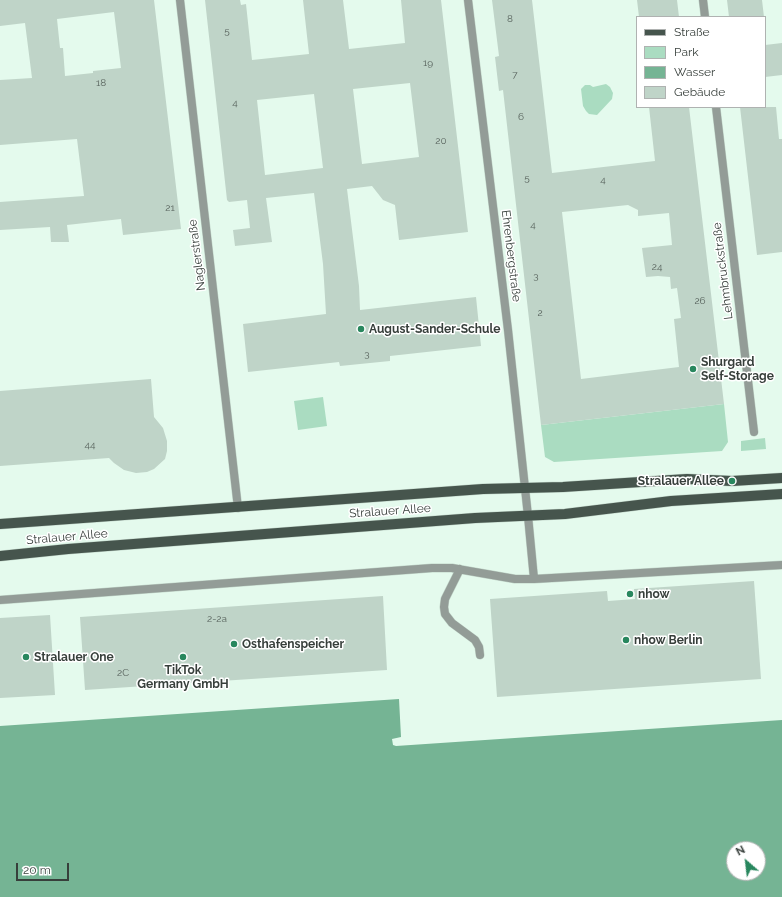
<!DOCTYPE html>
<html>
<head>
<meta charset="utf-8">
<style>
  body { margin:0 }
  #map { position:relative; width:782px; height:897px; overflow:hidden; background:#e4faed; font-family:Raleway,sans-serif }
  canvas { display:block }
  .legend { position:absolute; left:636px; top:16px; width:130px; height:92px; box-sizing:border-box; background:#fff; border:1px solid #afb2b1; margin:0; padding:5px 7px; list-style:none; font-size:12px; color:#373f3b }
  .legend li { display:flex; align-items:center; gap:8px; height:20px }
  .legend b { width:20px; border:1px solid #afb2b1 }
  .north { position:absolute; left:726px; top:841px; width:40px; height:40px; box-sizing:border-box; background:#fff; border:1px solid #afb2b1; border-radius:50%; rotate:332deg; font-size:11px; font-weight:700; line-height:16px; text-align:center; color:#373f3b }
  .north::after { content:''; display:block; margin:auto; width:14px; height:18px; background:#28875e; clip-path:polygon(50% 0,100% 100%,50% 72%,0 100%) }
  .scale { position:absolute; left:16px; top:863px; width:53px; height:18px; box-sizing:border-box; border:2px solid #373f3b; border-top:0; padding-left:5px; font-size:12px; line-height:14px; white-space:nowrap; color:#373f3b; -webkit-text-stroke:3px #fff; paint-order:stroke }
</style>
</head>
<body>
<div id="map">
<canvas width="782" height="897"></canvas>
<ul class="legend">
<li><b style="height:5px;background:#46554d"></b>Straße</li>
<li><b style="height:11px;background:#aadcc1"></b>Park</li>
<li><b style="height:11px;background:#75b494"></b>Wasser</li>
<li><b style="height:11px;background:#bfd4c8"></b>Gebäude</li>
</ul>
<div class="north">N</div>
<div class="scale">20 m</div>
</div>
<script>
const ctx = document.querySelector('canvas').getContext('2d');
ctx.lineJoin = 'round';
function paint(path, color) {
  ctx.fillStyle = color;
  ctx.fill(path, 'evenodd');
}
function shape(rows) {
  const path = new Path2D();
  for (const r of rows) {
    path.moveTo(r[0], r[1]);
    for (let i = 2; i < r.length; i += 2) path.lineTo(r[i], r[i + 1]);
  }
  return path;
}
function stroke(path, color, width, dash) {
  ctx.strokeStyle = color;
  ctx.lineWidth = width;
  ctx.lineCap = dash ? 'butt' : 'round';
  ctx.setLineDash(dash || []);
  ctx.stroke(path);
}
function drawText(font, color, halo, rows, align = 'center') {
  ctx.font = font + ' Raleway,sans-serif';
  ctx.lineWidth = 3;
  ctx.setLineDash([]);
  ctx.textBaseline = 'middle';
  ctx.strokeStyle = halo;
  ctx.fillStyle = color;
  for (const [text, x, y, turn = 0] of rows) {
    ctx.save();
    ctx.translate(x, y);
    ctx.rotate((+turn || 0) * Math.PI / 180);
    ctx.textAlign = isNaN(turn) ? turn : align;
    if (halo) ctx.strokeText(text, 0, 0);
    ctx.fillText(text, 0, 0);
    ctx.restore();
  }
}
const green = shape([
  [606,84,610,87,613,93,612,99,597,115,589,114,586,111,583,106,581,89,585,85,590,85,593,87],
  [323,397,327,426,298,430,294,401],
  [724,404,728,442,722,451,554,462,545,457,541,425],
  [765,438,766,449,741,451,741,441]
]);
const water = shape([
  [399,699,401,737,392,739,393,745,396,746,782,720,782,897,0,897,0,726],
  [734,849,758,849,758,873,734,873]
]);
const building = shape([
  [0,0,154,0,181,229,123,235,121,219,67,225,69,242,51,242,50,227,0,230,0,202,84,196,77,139,0,145,0,80,32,78,25,23,0,26],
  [114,12,121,68,93,71,93,73,65,76,63,48,60,48,57,19],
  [205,0,240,0,241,5,246,4,252,60,309,54,303,0,343,0,349,49,405,43,401,0,441,0,468,232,399,240,395,205,383,200,372,186,347,189,359,286,360,310,476,297,481,346,390,356,390,361,340,366,339,362,248,372,243,324,326,314,323,264,314,193,266,198,272,242,235,246,233,230,250,228,247,200,229,202,227,200],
  [410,83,419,157,362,164,353,89],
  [314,94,323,168,265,175,257,100],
  [492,0,532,0,552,173,655,161,649,107,689,107,724,404,541,425,503,90,499,91,495,57,499,56],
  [628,205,638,210,638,216,669,213,672,245,642,248,646,277,658,276,670,277,671,289,677,288,681,318,674,319,679,367,581,379,562,212],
  [637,0,677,0,679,17,639,17],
  [727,0,762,0,764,17,729,17],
  [782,43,782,75,765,77,765,45],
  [740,107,776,107,779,139,782,139,782,252,757,255],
  [151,379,154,417,163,428,167,441,167,451,165,459,154,469,147,472,136,473,124,470,114,463,109,458,0,466,0,391],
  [754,581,761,679,497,697,490,599,607,591,608,601,635,599,634,589],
  [383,596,387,670,85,690,80,617],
  [50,615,55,695,0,698,0,618]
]);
const service = shape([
  [528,516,534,579],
  [460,569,445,599,444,607,445,614,452,623,475,640,479,647,480,655],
  [0,600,432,568,452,568,515,579,534,579,782,565]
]);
const minor = shape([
  [180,0,238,508],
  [468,0,508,330,528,516],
  [703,0,705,17],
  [716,107,754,432]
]);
const primary = shape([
  [0,524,483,489,563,487,687,479,732,481,782,478],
  [0,556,68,549,475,518,565,514,671,501,782,494]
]);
const markers = [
  [361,329,4,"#28875e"],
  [693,369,4,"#28875e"],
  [732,481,4,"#28875e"],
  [630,594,4,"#28875e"],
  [626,640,4,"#28875e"],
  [234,644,4,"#28875e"],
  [26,657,4,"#28875e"],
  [183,657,4,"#28875e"]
];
const numberNames = [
  ["8",510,19],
  ["5",227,31],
  ["19",428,63],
  ["7",515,75],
  ["18",101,83],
  ["4",235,103],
  ["6",521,117],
  ["20",441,141],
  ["5",527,178],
  ["4",603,180],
  ["21",170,208],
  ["4",533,225],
  ["24",657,267],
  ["3",536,276],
  ["26",700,301],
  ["2",540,313],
  ["3",367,354],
  ["44",90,445],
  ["2-2a",217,619],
  ["2C",123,673]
];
const streetNames = [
  ["Naglerstraße",197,255,-97],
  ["Ehrenbergstraße",511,256,83],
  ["Lehmbruckstraße",723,271,-97],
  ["Stralauer Allee",390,511,-4],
  ["Stralauer Allee",67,537,-5]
];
const poiNames = [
  ["August-Sander-Schule",369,329],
  ["Shurgard",701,362],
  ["Self-Storage",701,376],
  ["Stralauer Allee",724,481,"right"],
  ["nhow",638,594],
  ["nhow Berlin",634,640],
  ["Osthafenspeicher",242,644],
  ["Stralauer One",34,657],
  ["TikTok",183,670,"center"],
  ["Germany GmbH",183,684,"center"]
];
paint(green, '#aadcc1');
paint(water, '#75b494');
paint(building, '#bfd4c8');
stroke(service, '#c1d5c9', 9);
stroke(minor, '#c1d5c9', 9);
stroke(primary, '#c1d5c9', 11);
stroke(service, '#939c97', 8);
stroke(minor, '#939c97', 8);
stroke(primary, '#46554d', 10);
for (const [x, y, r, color] of markers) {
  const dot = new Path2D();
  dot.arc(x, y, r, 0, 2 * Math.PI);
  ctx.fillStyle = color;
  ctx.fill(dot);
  stroke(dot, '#fff', 1.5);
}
drawText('10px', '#59645e', null, numberNames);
drawText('12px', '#373f3b', '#fff', streetNames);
drawText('bold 12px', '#373f3b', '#fff', poiNames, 'left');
</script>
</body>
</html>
